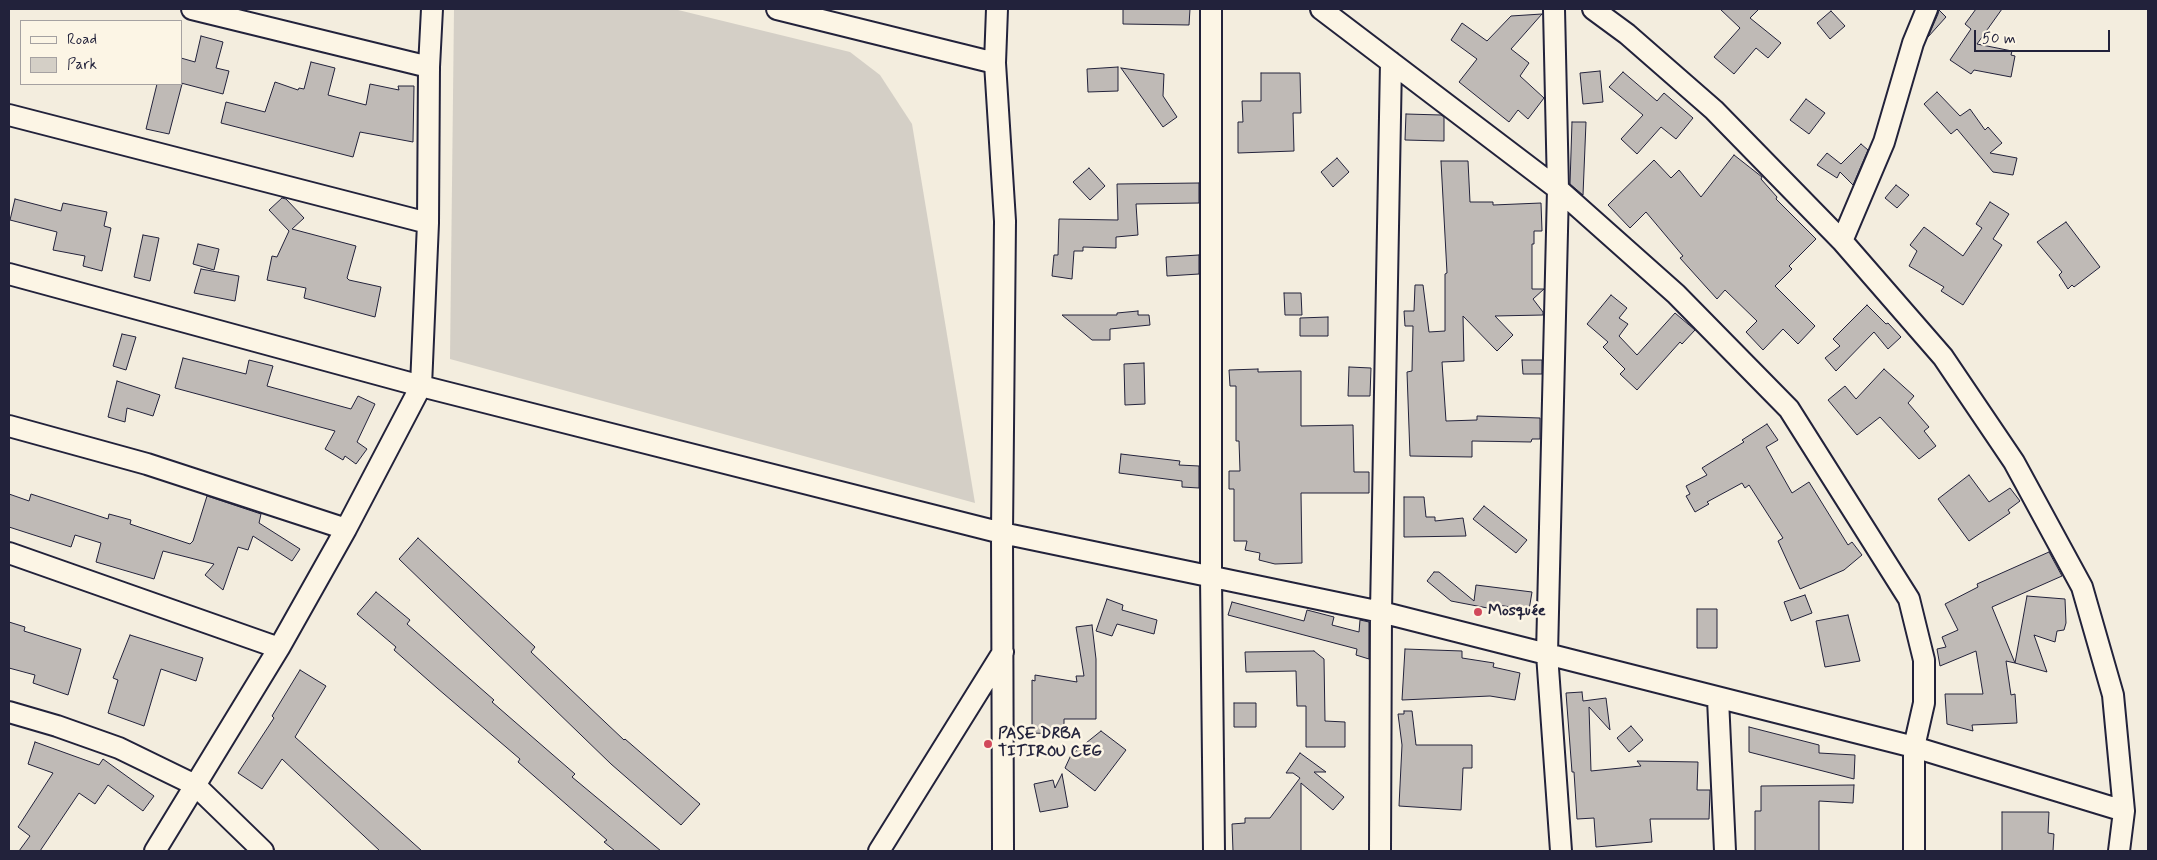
<!DOCTYPE html>
<html>
<head>
<meta charset="utf-8">
<style>
  body { margin:0 }
  #map { position:relative; width:2157px; height:860px; overflow:hidden; background:#f3edde; font-family:Mynerve,sans-serif }
  canvas { display:block }
  .frame { position:absolute; inset:0; border:10px solid #22223b; pointer-events:none }
  .legend { position:absolute; left:20px; top:20px; width:162px; height:65px; box-sizing:border-box; background:#fcf5e5; border:1px solid #a5a1a1; margin:0; padding:6px 9px; list-style:none; font-size:15px; color:#22223b }
  .legend li { display:flex; align-items:center; gap:10px; height:25px }
  .legend b { width:25px; border:1px solid #a5a1a1 }
  .scale { position:absolute; left:1974px; top:30px; width:136px; height:22px; box-sizing:border-box; border:2px solid #22223b; border-top:0; padding-left:6px; font-size:15px; line-height:18px; white-space:nowrap; color:#22223b; -webkit-text-stroke:4px #fcf5e5; paint-order:stroke }
</style>
</head>
<body>
<div id="map">
<canvas width="2157" height="860"></canvas>
<div class="frame"></div>
<ul class="legend">
<li><b style="height:6px;background:#fcf5e5"></b>Road</li>
<li><b style="height:14px;background:#d4cfc6"></b>Park</li>
</ul>
<div class="scale">50 m</div>
</div>
<script>
const ctx = document.querySelector('canvas').getContext('2d');
ctx.lineJoin = 'round';
function paint(path, color) {
  ctx.fillStyle = color;
  ctx.fill(path, 'evenodd');
}
function shape(rows) {
  const path = new Path2D();
  for (const r of rows) {
    path.moveTo(r[0], r[1]);
    for (let i = 2; i < r.length; i += 2) path.lineTo(r[i], r[i + 1]);
  }
  return path;
}
function stroke(path, color, width, dash) {
  ctx.strokeStyle = color;
  ctx.lineWidth = width;
  ctx.lineCap = dash ? 'butt' : 'round';
  ctx.setLineDash(dash || []);
  ctx.stroke(path);
}
function drawText(font, color, halo, rows, align = 'center') {
  ctx.font = font + ' Mynerve,sans-serif';
  ctx.lineWidth = 5;
  ctx.setLineDash([]);
  ctx.textBaseline = 'middle';
  ctx.strokeStyle = halo;
  ctx.fillStyle = color;
  for (const [text, x, y, turn = 0] of rows) {
    ctx.save();
    ctx.translate(x, y);
    ctx.rotate((+turn || 0) * Math.PI / 180);
    ctx.textAlign = isNaN(turn) ? turn : align;
    if (halo) ctx.strokeText(text, 0, 0);
    ctx.fillText(text, 0, 0);
    ctx.restore();
  }
}
const green = shape([
  [454,9,674,9,850,52,880,75,912,124,975,503,450,359]
]);
const building = shape([
  [1123,9,1190,9,1189,25,1123,24,1123,9],
  [1720,9,1759,9,1750,18,1781,43,1768,58,1756,48,1734,74,1714,57,1740,28,1720,9],
  [1976,9,2002,9,1977,44,2012,51,2011,55,2015,56,2011,77,1974,70,1971,74,1950,60,1971,29,1965,24,1976,9],
  [1939,10,1946,17,1928,37,1938,14,1939,10],
  [1831,11,1845,26,1830,39,1817,23,1831,11],
  [1542,14,1511,49,1529,63,1520,76,1544,98,1528,119,1518,110,1509,122,1459,82,1477,59,1451,40,1462,23,1487,41,1511,16,1542,14],
  [201,36,223,42,216,68,229,71,223,94,181,83,181,58,195,62,201,36],
  [311,62,335,68,328,95,366,105,370,84,399,90,398,86,414,86,413,142,360,132,353,157,221,123,226,102,265,112,275,82,298,90,299,88,304,89,311,62],
  [1118,67,1118,91,1088,92,1087,69,1118,67],
  [1121,68,1164,74,1163,96,1177,117,1163,127,1121,68],
  [1600,71,1603,102,1583,104,1580,73,1600,71],
  [1623,72,1657,101,1664,93,1693,118,1676,139,1661,127,1637,154,1621,139,1643,115,1609,87,1623,72],
  [1261,73,1300,73,1301,113,1293,113,1294,151,1238,153,1238,122,1243,122,1242,101,1261,101,1261,73],
  [157,84,182,84,169,134,146,129,157,84],
  [1937,92,1960,116,1970,109,1985,130,1988,127,2002,143,1990,153,2017,158,2013,175,1993,172,1957,129,1951,134,1924,104,1937,92],
  [1806,99,1825,113,1809,134,1790,120,1806,99],
  [1406,114,1441,115,1444,117,1444,141,1405,140,1406,114],
  [1572,122,1586,122,1583,195,1570,184,1572,122],
  [1861,144,1868,150,1853,185,1840,172,1837,178,1817,165,1827,153,1841,164,1861,144],
  [1734,155,1762,177,1761,179,1777,197,1776,199,1816,239,1789,266,1792,269,1775,286,1815,326,1798,344,1783,329,1763,350,1746,332,1757,321,1725,290,1717,299,1680,258,1683,256,1646,212,1630,228,1608,205,1654,160,1671,178,1679,170,1701,197,1734,155],
  [1337,158,1349,172,1333,187,1321,172,1337,158],
  [1441,161,1468,161,1470,202,1493,202,1493,205,1541,203,1542,231,1534,231,1534,244,1532,244,1532,289,1544,289,1533,299,1543,312,1543,315,1495,316,1513,335,1497,351,1463,316,1464,361,1442,362,1446,421,1477,420,1477,416,1540,418,1540,439,1532,439,1531,442,1472,441,1472,457,1410,456,1407,372,1412,371,1413,326,1405,326,1404,311,1414,311,1415,285,1423,285,1429,332,1445,331,1445,274,1447,273,1441,161],
  [1089,168,1105,186,1090,200,1073,182,1089,168],
  [1199,183,1199,203,1136,204,1138,235,1116,237,1116,248,1083,247,1083,251,1074,251,1072,279,1052,276,1054,255,1058,255,1059,219,1118,220,1117,184,1199,183],
  [1896,185,1909,195,1897,208,1885,198,1896,185],
  [282,198,286,199,304,218,292,229,356,246,347,278,349,280,381,287,375,317,304,298,306,288,267,280,272,256,277,257,289,231,269,210,282,198],
  [15,199,61,211,63,203,107,212,104,226,111,228,102,271,83,266,85,256,53,250,57,232,10,220,15,199],
  [1990,202,2009,214,1993,239,2002,245,1963,305,1941,291,1944,287,1909,266,1917,251,1910,245,1924,227,1963,256,1982,228,1976,224,1990,202],
  [2066,222,2100,267,2074,287,2072,285,2068,289,2059,275,2062,272,2037,242,2066,222],
  [143,235,159,238,150,281,134,277,143,235],
  [198,244,219,249,214,270,193,264,198,244],
  [1199,255,1199,274,1167,276,1166,257,1199,255],
  [201,269,239,276,235,301,194,293,201,269],
  [1284,293,1301,293,1302,315,1285,315,1284,293],
  [1611,295,1627,308,1619,318,1628,324,1619,336,1637,355,1675,313,1695,330,1682,344,1680,342,1637,390,1620,374,1625,369,1603,347,1608,342,1587,324,1611,295],
  [1867,305,1886,324,1888,323,1901,337,1888,349,1874,332,1836,371,1825,358,1840,346,1833,339,1867,305],
  [1138,311,1138,315,1149,315,1150,325,1110,329,1110,340,1092,340,1062,315,1117,315,1117,313,1138,311],
  [1328,317,1328,336,1300,336,1300,318,1328,317],
  [122,334,136,337,126,370,113,366,122,334],
  [183,358,246,374,249,360,273,366,267,386,351,409,358,396,375,404,357,442,367,449,356,464,345,456,343,460,325,449,335,431,175,388,183,358],
  [1522,360,1542,360,1542,374,1523,374,1522,360],
  [1144,363,1145,404,1125,405,1124,364,1144,363],
  [1349,367,1371,368,1370,396,1348,396,1349,367],
  [1258,369,1258,372,1301,371,1301,426,1353,425,1354,472,1369,472,1369,493,1301,493,1302,563,1275,564,1259,560,1260,553,1245,550,1247,541,1234,541,1234,489,1229,489,1229,471,1240,471,1239,441,1236,441,1236,386,1230,386,1229,370,1258,369],
  [1884,369,1914,396,1908,403,1929,427,1924,431,1936,446,1919,459,1880,417,1857,435,1828,400,1845,386,1856,399,1884,369],
  [117,381,160,395,153,416,127,408,125,422,108,417,117,381],
  [1767,424,1778,440,1766,447,1792,493,1809,482,1848,545,1852,542,1862,555,1844,570,1800,589,1778,541,1783,538,1749,485,1745,488,1742,483,1707,502,1709,504,1695,512,1686,496,1690,494,1686,486,1707,475,1702,468,1744,442,1742,440,1767,424],
  [1121,454,1180,461,1179,465,1199,466,1199,488,1182,487,1182,481,1119,473,1121,454],
  [1969,475,1989,502,2010,488,2020,501,2008,510,2010,513,1969,541,1938,499,1969,475],
  [9,494,29,501,31,494,108,519,109,514,131,520,130,524,190,544,193,541,207,496,261,514,259,523,300,549,292,561,253,536,248,550,238,547,223,590,205,575,214,564,163,551,154,579,96,562,101,543,75,535,71,547,9,527,9,494],
  [1404,497,1424,497,1426,517,1435,517,1435,521,1463,518,1466,536,1404,537,1404,497],
  [1484,506,1527,540,1516,553,1473,519,1484,506],
  [418,538,535,647,531,652,624,740,625,739,700,804,681,825,611,764,399,559,418,538],
  [2049,552,2062,576,1992,607,2015,663,2006,661,2011,695,2015,694,2017,723,1972,725,1973,731,1947,724,1945,694,1983,694,1976,651,1940,666,1937,649,1946,647,1942,637,1958,630,1945,604,1978,587,1977,584,2049,552],
  [1434,572,1439,572,1474,601,1476,585,1532,592,1529,610,1498,605,1498,610,1451,601,1427,581,1434,572],
  [376,592,410,620,407,624,494,700,492,702,575,774,572,777,661,851,615,851,604,842,607,840,518,762,520,759,437,688,394,650,396,647,357,614,376,592],
  [1805,595,1812,613,1791,621,1784,602,1805,595],
  [2027,596,2065,599,2066,623,2064,630,2057,631,2055,642,2034,635,2047,672,2015,663,2027,596],
  [1107,599,1123,605,1122,610,1157,620,1154,634,1117,624,1112,636,1096,631,1107,599],
  [1232,602,1304,621,1307,610,1334,617,1332,625,1359,632,1360,620,1369,622,1369,659,1356,655,1357,649,1228,615,1232,602],
  [1697,609,1717,609,1717,648,1697,648,1697,609],
  [1848,615,1860,661,1825,667,1816,621,1848,615],
  [9,622,25,627,24,631,81,649,68,695,33,683,35,675,9,668,9,622],
  [1092,625,1096,659,1096,719,1064,719,1064,734,1032,733,1032,680,1035,681,1035,675,1077,682,1076,676,1084,676,1076,627,1092,625],
  [130,635,203,658,196,681,161,669,144,726,108,713,118,680,113,678,130,635],
  [1405,649,1462,651,1462,658,1494,663,1493,667,1520,673,1515,700,1490,696,1402,700,1405,649],
  [1314,651,1324,659,1325,721,1345,722,1345,747,1306,747,1306,706,1297,706,1296,671,1246,672,1245,652,1314,651],
  [300,670,326,686,295,737,422,851,380,851,282,759,262,789,238,773,274,718,272,716,300,670],
  [1582,692,1583,701,1606,698,1610,730,1589,707,1591,771,1641,766,1637,761,1698,762,1697,790,1710,790,1709,819,1650,819,1652,842,1596,847,1594,818,1577,819,1574,772,1572,772,1566,693,1582,692],
  [1234,703,1256,703,1256,727,1234,727,1234,703],
  [1404,711,1412,711,1416,745,1472,745,1472,768,1463,768,1461,810,1399,806,1402,745,1398,714,1404,714,1404,711],
  [1631,726,1643,740,1629,752,1617,738,1631,726],
  [1749,727,1819,745,1819,753,1855,755,1854,779,1749,752,1749,727],
  [1101,731,1126,750,1095,791,1065,768,1071,755,1101,731],
  [35,742,99,765,103,759,154,796,143,811,108,785,95,804,79,793,40,851,19,851,30,836,18,827,53,773,28,764,35,742],
  [1300,753,1326,772,1314,772,1344,797,1333,810,1301,783,1301,851,1233,851,1232,824,1245,823,1245,818,1270,818,1300,778,1293,773,1286,773,1300,753],
  [1062,774,1068,807,1040,812,1034,784,1053,780,1055,788,1062,774],
  [1854,785,1853,803,1819,801,1819,851,1755,851,1755,811,1761,811,1761,786,1854,785],
  [2002,812,2049,812,2048,833,2054,834,2053,851,2002,851,2002,812]
]);
const minor = shape([
  [192,9,429,67],
  [777,9,995,63],
  [997,9,995,63,1005,221,1002,533,1003,851],
  [1211,9,1211,578,1214,851],
  [1321,9,1558,189,1676,294,1789,409,1909,599,1924,660,1924,703,1914,747,1914,851],
  [1554,9,1558,189,1547,654,1561,851],
  [1593,9,1627,34,1714,110,1842,241,1943,357,2014,462,2082,587,2113,695,2124,811,2119,851],
  [9,115,428,223],
  [1842,241,1884,142,1913,43,1927,9],
  [9,274,421,386,1002,533,1381,612,1914,747,2124,811],
  [9,426,147,464,346,529],
  [9,553,279,648],
  [1718,699,1725,851],
  [9,712,57,726,119,748,195,785,263,851],
  [155,851,279,648,346,529,421,386,428,223,429,67,432,9],
  [879,851,1003,652],
  [1380,851,1381,612,1391,62]
]);
const markers = [
  [1478,612,5,"#d1495b"],
  [988,744,5,"#d1495b"]
];
const poiNames = [
  ["Mosquée",1488,612],
  ["PASE DRBA",998,735],
  ["TITIROU CEG",998,753]
];
paint(green, '#d4cfc6');
paint(building, '#bfbab6');
stroke(building, '#22223b', 1);
stroke(minor, '#22223b', 24);
stroke(minor, '#fcf5e5', 20);
for (const [x, y, r, color] of markers) {
  const dot = new Path2D();
  dot.arc(x, y, r, 0, 2 * Math.PI);
  ctx.fillStyle = color;
  ctx.fill(dot);
  stroke(dot, '#fcf5e5', 2);
}
drawText('bold 16px', '#22223b', '#fcf5e5', poiNames, 'left');
</script>
</body>
</html>
